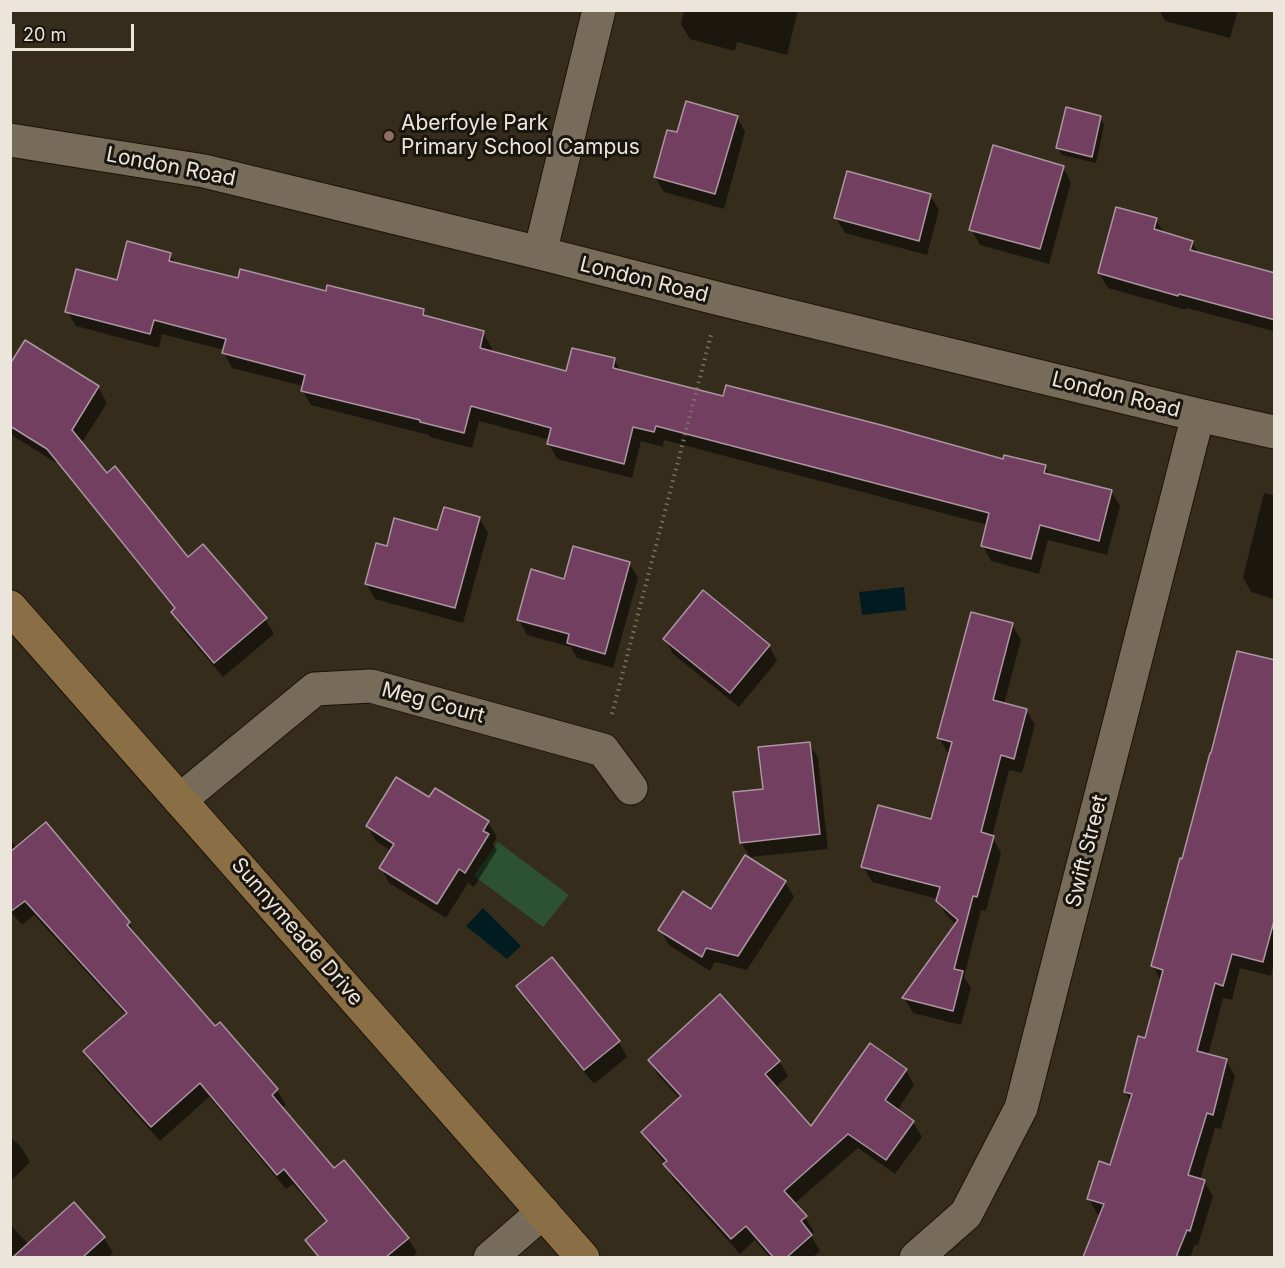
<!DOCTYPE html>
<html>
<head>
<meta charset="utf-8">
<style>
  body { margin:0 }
  #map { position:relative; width:1285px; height:1268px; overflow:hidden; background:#362c1c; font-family:Inter,sans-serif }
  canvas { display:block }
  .frame { position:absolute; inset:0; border:12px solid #ebe5db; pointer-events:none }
  .scale { position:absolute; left:12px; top:24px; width:122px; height:27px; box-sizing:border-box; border:3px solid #ebe5db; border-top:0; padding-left:8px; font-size:18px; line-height:21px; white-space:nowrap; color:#ebe5db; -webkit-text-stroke:4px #1a150e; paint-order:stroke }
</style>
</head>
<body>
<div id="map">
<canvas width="1285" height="1268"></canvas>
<div class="frame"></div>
<div class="scale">20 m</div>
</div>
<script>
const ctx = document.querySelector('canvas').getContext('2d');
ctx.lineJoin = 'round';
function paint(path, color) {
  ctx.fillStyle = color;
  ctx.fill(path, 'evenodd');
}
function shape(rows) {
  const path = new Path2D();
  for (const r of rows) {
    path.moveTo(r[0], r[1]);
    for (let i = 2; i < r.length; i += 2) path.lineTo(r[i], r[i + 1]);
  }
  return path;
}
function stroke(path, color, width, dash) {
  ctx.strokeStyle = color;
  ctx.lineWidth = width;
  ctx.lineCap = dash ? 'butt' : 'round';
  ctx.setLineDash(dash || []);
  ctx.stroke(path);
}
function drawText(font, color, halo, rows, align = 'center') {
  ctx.font = font + ' Inter,sans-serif';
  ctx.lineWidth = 6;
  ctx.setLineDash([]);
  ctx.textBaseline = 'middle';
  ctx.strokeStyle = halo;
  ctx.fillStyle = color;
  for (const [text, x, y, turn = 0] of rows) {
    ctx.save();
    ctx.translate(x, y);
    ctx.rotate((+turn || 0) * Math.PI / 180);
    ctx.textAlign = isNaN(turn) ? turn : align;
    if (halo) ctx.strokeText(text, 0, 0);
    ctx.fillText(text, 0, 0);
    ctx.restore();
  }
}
const green = shape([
  [498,842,569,895,543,927,474,876]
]);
const water = shape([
  [904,587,906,610,862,615,859,592],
  [483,908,521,946,507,959,466,926]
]);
const shadow = shape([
  [684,10,798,10,787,55,737,42,735,51,690,39,681,24],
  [1159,10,1238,10,1230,38,1165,21],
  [737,117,745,132,724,209,664,192,655,177,678,134],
  [1100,117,1104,125,1096,163,1062,155,1058,148],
  [1063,167,1071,182,1049,264,980,245,971,229],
  [930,195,939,210,927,255,845,233,836,218],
  [1156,220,1165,234,1192,242,1199,254,1274,274,1274,335,1273,331,1187,308,1186,310,1108,288,1099,273],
  [170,255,176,264,239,280,327,292,423,311,427,318,483,333,492,348,491,352,567,373,614,360,621,371,724,398,1004,461,1045,467,1050,476,1111,491,1120,506,1107,555,1048,540,1039,574,991,561,983,546,988,525,664,440,663,447,641,441,632,478,557,459,549,444,550,440,479,421,472,448,430,437,429,435,311,405,302,390,303,386,232,368,224,353,224,350,162,334,159,348,76,326,67,311,118,282],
  [26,343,98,387,107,403,81,444,106,475,188,559,265,619,274,634,223,677,181,628,173,612,175,610,58,464,10,434,10,367],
  [1264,493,1274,495,1274,599,1251,592,1243,577],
  [479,518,488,533,463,623,375,599,366,583,388,548],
  [629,563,638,578,613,668,577,658,571,647,527,635,519,620,565,581],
  [1012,625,1021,640,1004,704,1026,710,1035,725,1022,773,1009,770,992,837,1001,853,986,911,981,910,964,977,971,988,961,1025,913,1013,904,998,956,924,947,916,938,901,938,899,872,882,863,866,932,821,950,754,948,753,939,738],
  [665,639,769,645,777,661,739,707,673,654],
  [1274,662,1274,963,1271,976,1240,968,1232,1000,1223,998,1208,1056,1226,1060,1235,1076,1221,1129,1215,1128,1200,1180,1204,1181,1213,1196,1198,1245,1195,1244,1190,1258,1182,1258,1176,1251,1178,1258,1157,1258,1168,1244,1162,1238,1139,1258,1085,1258,1101,1215,1097,1214,1089,1199,1111,1167,1131,1102,1125,1092,1146,1040,1161,981,1153,966,1183,861],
  [809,743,818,758,828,849,750,857,741,842,765,790],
  [429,799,488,822,497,837,493,844,497,850,474,887,468,883,446,918,389,883,381,868,391,851,376,841,367,826],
  [46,824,129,923,138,938,215,1028,219,1024,277,1090,286,1105,281,1109,334,1171,408,1238,417,1253,412,1258,331,1258,324,1248,327,1223,293,1184,286,1189,209,1097,160,1141,94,1067,85,1052,126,1015,34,915,22,925,10,911,10,840,17,848],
  [785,882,794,897,747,970,715,962,710,971,669,945,660,930],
  [551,959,619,1042,627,1057,594,1084,526,1001,518,986],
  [649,1060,779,1061,788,1076,775,1088,811,1128,906,1070,914,1085,897,1111,913,1122,922,1137,895,1174,858,1148,794,1204,805,1217,814,1232,811,1235,820,1251,812,1258,770,1258,755,1240,740,1254,674,1180,665,1165,666,1164,651,1147,643,1132,680,1099,658,1075],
  [10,1136,21,1147,30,1162,10,1182],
  [73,1204,104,1238,113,1253,108,1258,10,1258,10,1224,29,1245]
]);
const building = shape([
  [686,101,738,116,715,194,654,177,667,130,677,132,686,101],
  [1066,107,1101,116,1092,157,1056,148,1066,107],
  [993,145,1064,166,1040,249,969,230,993,145],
  [847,171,931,194,919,241,834,218,847,171],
  [1116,207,1157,218,1154,229,1193,241,1190,250,1275,273,1275,320,1179,294,1178,296,1098,273,1116,207],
  [127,241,171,253,169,261,238,278,240,269,326,291,327,285,424,309,423,315,484,331,480,348,566,371,572,348,615,358,613,368,723,396,726,385,885,426,1003,459,1004,455,1046,465,1044,473,1112,490,1099,541,1040,525,1031,559,981,546,989,513,656,426,654,432,633,427,624,464,547,444,551,428,471,406,464,433,420,422,420,420,301,391,305,375,222,353,226,339,154,320,150,334,65,312,76,269,117,280,127,241],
  [25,340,99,386,72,430,107,473,115,466,188,557,203,544,267,618,214,663,171,612,175,608,47,449,10,426,10,364,25,340],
  [444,507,480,517,455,608,365,584,376,543,387,546,394,518,437,530,444,507],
  [573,546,630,562,605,654,567,643,569,634,517,620,531,569,564,579,573,546],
  [703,590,770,645,730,693,663,639,703,590],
  [971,612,1013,623,993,700,1027,709,1014,759,1001,755,981,832,994,836,977,897,973,896,954,969,963,971,953,1011,902,998,958,920,936,901,940,887,861,867,878,805,931,819,952,742,937,738,971,612],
  [1237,651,1275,660,1275,917,1263,962,1232,954,1223,986,1215,983,1197,1051,1227,1059,1213,1115,1207,1113,1188,1175,1205,1180,1190,1231,1187,1230,1176,1257,1083,1257,1104,1204,1087,1199,1099,1161,1110,1165,1132,1094,1124,1092,1138,1036,1145,1038,1163,970,1151,966,1180,858,1182,859,1210,753,1211,753,1237,651],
  [810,742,820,834,740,843,733,792,763,789,758,747,810,742],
  [396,777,429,797,435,788,489,821,483,831,489,834,465,873,459,869,437,904,379,868,394,844,366,826,396,777],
  [46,822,130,922,127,925,215,1026,220,1022,278,1089,272,1095,334,1168,344,1160,409,1238,386,1257,319,1257,305,1240,327,1221,284,1169,277,1175,200,1083,151,1127,83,1051,127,1013,25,901,10,912,10,852,46,822],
  [745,855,786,881,738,956,706,948,702,957,658,930,683,891,711,909,745,855],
  [552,957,620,1041,584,1070,516,986,552,957],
  [720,994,780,1061,765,1074,811,1126,870,1043,907,1069,885,1100,914,1121,886,1160,848,1134,784,1191,807,1216,801,1221,812,1235,787,1257,773,1257,746,1226,731,1239,663,1164,667,1161,641,1132,681,1096,648,1060,720,994],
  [74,1202,105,1237,83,1257,13,1257,74,1202]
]);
const path = shape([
  [612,714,711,335]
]);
const street = shape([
  [10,140,204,171,540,253,720,299,1198,415,1274,432],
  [540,253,599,10],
  [180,800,315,689,371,686,603,750,631,788],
  [490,1258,543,1212],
  [916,1258,966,1214,1021,1108,1198,415]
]);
const secondary = shape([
  [10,607,583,1258]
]);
const markers = [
  [389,136,6,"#8d6e63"]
];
const poiNames = [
  ["Aberfoyle Park",401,124],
  ["Primary School Campus",401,148]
];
const streetNames = [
  ["London Road",171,167,11],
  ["London Road",644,280,14],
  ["London Road",1116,395,14],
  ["Meg Court",433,703,15],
  ["Swift Street",1087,851,-76],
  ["Sunnymeade Drive",297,932,49]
];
paint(green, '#2d5231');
paint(water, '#011c20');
paint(shadow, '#0007');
paint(building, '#723f61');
stroke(building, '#aa95a1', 1.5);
stroke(street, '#1d1405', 35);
stroke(secondary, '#1d1405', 35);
stroke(path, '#7a7163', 4, [1.5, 4.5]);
stroke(street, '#776c59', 33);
stroke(secondary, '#8a6e45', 33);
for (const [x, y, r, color] of markers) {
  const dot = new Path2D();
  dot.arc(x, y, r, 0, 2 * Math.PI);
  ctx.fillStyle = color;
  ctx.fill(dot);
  stroke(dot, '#1a150e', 2);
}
drawText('21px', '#ebe5db', '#1a150e', poiNames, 'left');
drawText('21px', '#ebe5db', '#1a150e', streetNames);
</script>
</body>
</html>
